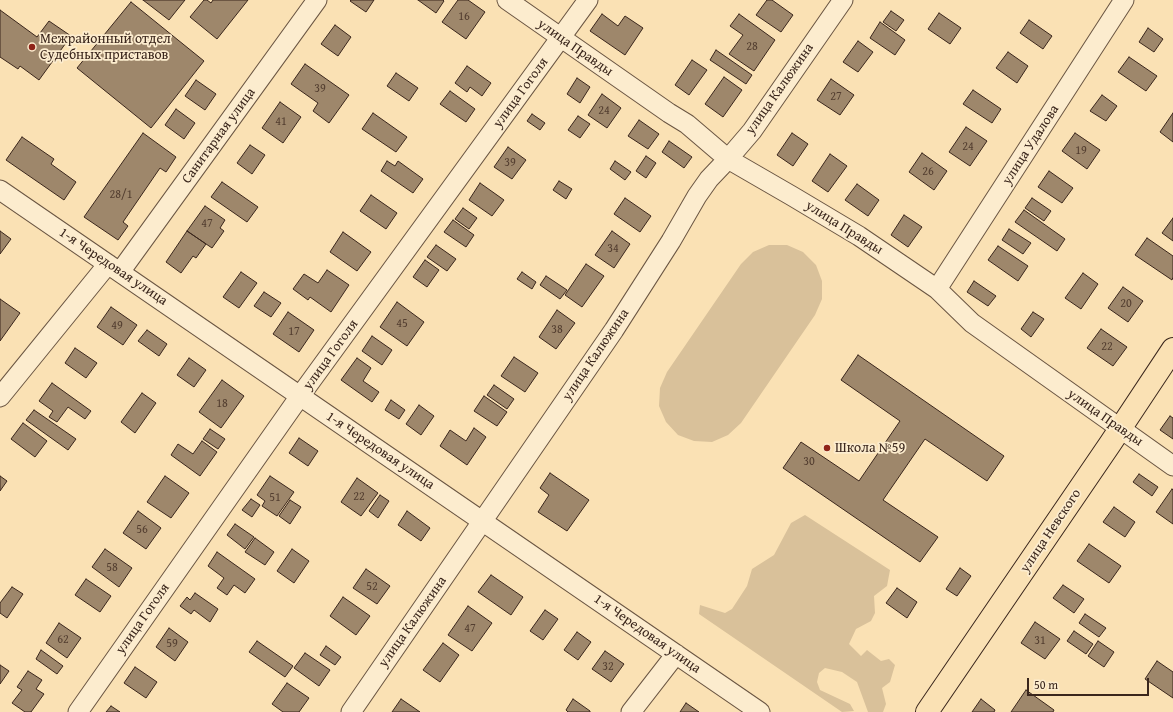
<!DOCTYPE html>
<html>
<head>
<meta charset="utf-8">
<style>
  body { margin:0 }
  #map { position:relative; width:1173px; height:712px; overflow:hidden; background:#fae1b4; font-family:"Gentium Book Plus",serif }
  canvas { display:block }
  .scale { position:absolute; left:1027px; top:678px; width:122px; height:18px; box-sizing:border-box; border:2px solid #3a261c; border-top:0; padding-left:5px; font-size:12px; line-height:14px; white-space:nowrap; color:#3a261c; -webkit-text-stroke:3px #fcecce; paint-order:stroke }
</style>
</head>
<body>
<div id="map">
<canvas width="1173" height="712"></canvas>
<div class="scale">50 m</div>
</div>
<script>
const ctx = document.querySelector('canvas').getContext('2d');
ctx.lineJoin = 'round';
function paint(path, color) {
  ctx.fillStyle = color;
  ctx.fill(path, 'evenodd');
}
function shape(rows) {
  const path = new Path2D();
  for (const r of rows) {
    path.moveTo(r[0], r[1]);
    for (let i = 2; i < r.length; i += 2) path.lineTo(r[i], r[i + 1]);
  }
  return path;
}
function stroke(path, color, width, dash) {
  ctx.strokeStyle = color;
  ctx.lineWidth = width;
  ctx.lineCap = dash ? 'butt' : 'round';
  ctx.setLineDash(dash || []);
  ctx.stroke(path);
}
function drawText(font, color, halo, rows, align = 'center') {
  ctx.font = font + ' "Gentium Book Plus",serif';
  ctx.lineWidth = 3.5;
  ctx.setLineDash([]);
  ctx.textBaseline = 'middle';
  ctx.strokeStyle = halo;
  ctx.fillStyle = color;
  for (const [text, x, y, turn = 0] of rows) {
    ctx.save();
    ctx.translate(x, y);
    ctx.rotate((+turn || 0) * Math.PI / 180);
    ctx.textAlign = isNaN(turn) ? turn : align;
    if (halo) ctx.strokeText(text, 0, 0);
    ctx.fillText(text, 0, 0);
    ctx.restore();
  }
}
const green = shape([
  [769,245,787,245,803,252,816,265,822,281,822,299,815,315,741,423,728,435,712,442,694,441,678,435,666,422,659,406,660,388,667,372,741,264,753,252],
  [805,515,890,570,887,586,874,596,875,613,871,621,856,629,849,644,861,656,867,650,881,661,889,659,895,665,890,682,882,688,886,704,883,712,868,712,857,682,842,672,825,668,819,673,817,682,820,690,850,704,854,711,842,712,699,614,700,605,725,613,732,609,747,586,752,569,774,555,791,523]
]);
const building = shape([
  [143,0,185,0,169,20,143,0],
  [204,0,207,0,211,3,213,0,248,0,217,39,190,17,204,0],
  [351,0,374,0,366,12,350,1,351,0],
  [418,0,443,0,444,1,436,13,418,0],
  [458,0,468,0,485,12,466,39,442,22,458,0],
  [767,0,772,0,793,15,781,32,756,15,767,0],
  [131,2,204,61,151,128,77,68,131,2],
  [0,10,37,37,49,21,71,36,39,80,20,66,18,69,0,57,0,10],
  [891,11,904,20,896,31,883,22,891,11],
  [939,13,961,28,950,44,928,29,939,13],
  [602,14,618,26,625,16,643,28,625,55,590,31,602,14],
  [739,14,775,40,754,71,729,54,743,35,730,26,739,14],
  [1029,20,1052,36,1043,49,1020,33,1029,20],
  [880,22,905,40,895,55,870,38,880,22],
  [335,25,351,37,338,56,321,44,335,25],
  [1148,28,1163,39,1154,52,1139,42,1148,28],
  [858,41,873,52,858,72,843,62,858,41],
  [716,50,752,75,746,84,710,60,716,50],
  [1008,52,1028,66,1017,83,996,68,1008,52],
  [1129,57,1157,76,1146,91,1118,72,1129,57],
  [692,60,707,70,689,95,675,85,692,60],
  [305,64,349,95,329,123,313,111,318,103,291,84,305,64],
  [467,66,491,83,482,96,470,87,467,92,455,83,467,66],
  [396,73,418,88,409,101,387,86,396,73],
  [724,77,742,90,723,117,705,104,724,77],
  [577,78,590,87,580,103,567,94,577,78],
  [831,79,854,95,840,115,817,100,831,79],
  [196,80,216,94,205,110,185,96,196,80],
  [973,90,1001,109,992,123,963,104,973,90],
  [450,91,475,109,466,122,440,104,450,91],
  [602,94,621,108,607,128,588,115,602,94],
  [1102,95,1117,106,1106,121,1090,111,1102,95],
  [280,102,301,117,283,143,262,128,280,102],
  [176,109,195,123,184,139,165,125,176,109],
  [373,113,407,137,396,152,362,129,373,113],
  [1173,113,1173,142,1160,132,1173,113],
  [532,114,545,123,540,130,527,121,532,114],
  [578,116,590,124,580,138,568,130,578,116],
  [639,120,659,134,648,149,628,136,639,120],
  [966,127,987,141,970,166,949,152,966,127],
  [143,133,176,157,166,172,160,168,123,222,128,226,118,240,84,217,143,133],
  [792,133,808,144,793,166,777,155,792,133],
  [1075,133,1100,150,1087,169,1062,151,1075,133],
  [22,137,54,159,51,164,76,182,64,200,6,160,22,137],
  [669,141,692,157,684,168,662,152,669,141],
  [250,145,265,155,252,174,237,163,250,145],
  [508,147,526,160,512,179,494,167,508,147],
  [922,153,947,171,934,190,909,172,922,153],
  [830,154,847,166,828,192,812,181,830,154],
  [646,156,656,163,646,178,636,171,646,156],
  [387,161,395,166,398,161,423,179,413,193,381,171,387,161],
  [615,161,631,172,625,180,610,169,615,161],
  [1049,171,1073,188,1062,203,1038,187,1049,171],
  [559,181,572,189,566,199,553,190,559,181],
  [222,182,258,207,247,222,211,197,222,182],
  [480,183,504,200,492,216,469,200,480,183],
  [857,184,879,200,868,216,845,200,857,184],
  [371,195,397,213,386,229,360,211,371,195],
  [625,198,651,216,640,232,614,214,625,198],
  [1032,198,1051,211,1044,221,1025,208,1032,198],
  [205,206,225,220,220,228,224,231,212,248,187,231,205,206],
  [463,208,477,218,469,229,455,219,463,208],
  [1024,210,1065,239,1057,251,1015,222,1024,210],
  [904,215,922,227,908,247,891,235,904,215],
  [1173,218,1173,241,1162,233,1173,218],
  [453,220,474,235,466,247,444,232,453,220],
  [1009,229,1031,243,1023,254,1002,240,1009,229],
  [0,231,11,239,0,254,0,231],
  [187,231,206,244,196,258,193,256,181,273,166,262,187,231],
  [612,231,630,244,614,268,595,255,612,231],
  [343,232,371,252,357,271,330,252,343,232],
  [1147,238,1173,256,1173,277,1172,280,1135,255,1147,238],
  [436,245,456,259,447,271,427,257,436,245],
  [998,246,1028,266,1018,281,988,260,998,246],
  [425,260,439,270,427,287,413,277,425,260],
  [586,264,604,276,582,307,565,295,586,264],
  [327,270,349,285,331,312,310,297,308,300,293,289,304,274,318,283,327,270],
  [241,272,257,283,239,308,223,297,241,272],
  [522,272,536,282,532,289,517,279,522,272],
  [1083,273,1098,284,1081,309,1065,298,1083,273],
  [546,276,567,290,560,299,540,285,546,276],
  [974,281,996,296,988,306,967,292,974,281],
  [1123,287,1143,301,1128,322,1108,308,1123,287],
  [264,292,281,303,271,317,254,306,264,292],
  [0,299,20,313,0,341,0,299],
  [397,302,424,322,407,346,380,327,397,302],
  [111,307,137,325,123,345,97,327,111,307],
  [557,310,575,323,556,349,539,337,557,310],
  [288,312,314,330,299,352,273,334,288,312],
  [1033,312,1044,319,1031,337,1021,329,1033,312],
  [1101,329,1127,347,1113,366,1087,348,1101,329],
  [147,330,167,344,159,356,138,341,147,330],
  [372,336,392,350,382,365,362,351,372,336],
  [75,348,97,363,86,378,65,363,75,348],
  [858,355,1004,456,987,481,925,439,883,500,938,537,920,562,783,468,801,442,859,481,900,421,841,380,858,355],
  [514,357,538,373,525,392,501,376,514,357],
  [189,358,206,370,194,387,177,375,189,358],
  [357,358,371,368,363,381,379,392,372,402,341,380,357,358],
  [222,380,244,396,221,428,199,412,222,380],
  [52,383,91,411,85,419,68,407,57,422,49,417,53,411,39,401,52,383],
  [494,385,514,399,507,409,487,395,494,385],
  [142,393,156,403,135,433,121,422,142,393],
  [484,396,507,412,497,426,474,411,484,396],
  [391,400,405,410,399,419,385,410,391,400],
  [419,405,434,416,421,435,406,424,419,405],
  [34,410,76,439,68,450,26,420,34,410],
  [1170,416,1173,418,1173,439,1160,430,1170,416],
  [23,423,47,441,35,457,11,439,23,423],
  [474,428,486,437,467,465,440,446,450,430,466,441,474,428],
  [210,429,225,439,218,449,203,439,210,429],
  [299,438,318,451,308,466,289,453,299,438],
  [202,441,217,452,200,476,171,455,178,444,193,454,202,441],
  [550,473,589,500,567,531,538,512,549,495,540,488,550,473],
  [1139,474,1158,487,1152,496,1133,482,1139,474],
  [0,476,7,481,0,491,0,476],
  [165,476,189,493,171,518,147,502,165,476],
  [270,476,294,492,277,516,262,506,265,501,257,495,270,476],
  [357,478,378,493,361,516,341,502,357,478],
  [1172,489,1173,490,1173,524,1156,512,1172,489],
  [380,495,389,501,378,518,369,511,380,495],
  [251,499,260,505,252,517,242,510,251,499],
  [290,500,301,507,290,524,279,516,290,500],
  [1114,507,1135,522,1125,537,1103,522,1114,507],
  [138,511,161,528,146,549,123,533,138,511],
  [407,511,430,528,421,541,398,525,407,511],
  [235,524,254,537,245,549,227,535,235,524],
  [255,538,274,552,265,565,245,552,255,538],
  [1089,544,1121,566,1109,583,1077,561,1089,544],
  [105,549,132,568,119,587,92,567,105,549],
  [292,549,309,561,294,583,277,571,292,549],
  [217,552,255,579,245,593,234,585,227,595,217,588,224,578,208,566,217,552],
  [960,568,971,576,957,596,946,589,960,568],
  [366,569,390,586,377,604,353,588,366,569],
  [491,575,523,597,511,615,478,592,491,575],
  [86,579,111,596,100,612,75,595,86,579],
  [1063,585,1084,599,1074,613,1053,598,1063,585],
  [12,587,23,594,7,618,0,613,0,603,12,587],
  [897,588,917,602,907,618,886,603,897,588],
  [195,593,218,609,210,622,194,610,191,614,180,606,187,597,190,600,195,593],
  [343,597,370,616,356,635,330,616,343,597],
  [468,606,492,623,472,651,448,635,468,606],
  [545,610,558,619,543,640,530,631,545,610],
  [1085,614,1106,628,1099,637,1079,623,1085,614],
  [1035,622,1060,639,1045,659,1021,643,1035,622],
  [59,623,81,638,67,658,46,643,59,623],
  [169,628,188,642,175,661,156,647,169,628],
  [1074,631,1093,644,1086,654,1067,641,1074,631],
  [577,632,591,642,578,660,564,650,577,632],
  [257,641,293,666,285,677,249,652,257,641],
  [1098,641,1114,652,1104,667,1088,656,1098,641],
  [443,643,459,655,440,682,423,670,443,643],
  [326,646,341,657,335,665,320,655,326,646],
  [41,650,63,666,57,674,36,659,41,650],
  [605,651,624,664,611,682,592,669,605,651],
  [305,653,330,670,319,686,294,668,305,653],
  [1157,661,1173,672,1173,698,1145,679,1157,661],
  [0,665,9,671,0,684,0,665],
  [135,667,157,682,146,698,124,683,135,667],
  [28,671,42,680,36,689,44,694,31,712,25,712,12,703,22,690,17,687,28,671],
  [287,683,309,698,299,712,283,712,272,704,287,683],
  [1026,690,1054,710,1053,712,1011,712,1026,690],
  [401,699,420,712,392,712,401,699],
  [573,699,590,711,590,712,568,712,566,710,573,699],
  [981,699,995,710,994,712,972,712,981,699],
  [686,703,699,712,680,712,686,703],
  [111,706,120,712,106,712,111,706]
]);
const minor = shape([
  [507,0,669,113,687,124,728,159,792,196,859,236,937,289,972,323,1173,466],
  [0,190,760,712],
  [120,272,317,0],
  [937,289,1124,0],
  [0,397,108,264],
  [78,712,300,396,588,0],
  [351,712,614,330,671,241,697,196,709,179,728,159,752,131,843,0],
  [631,712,676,654]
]);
const major = shape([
  [927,712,1110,444,1173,349]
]);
const markers = [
  [32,47,4,"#8f2418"],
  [827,448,4,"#8f2418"]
];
const numberNames = [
  ["16",464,17],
  ["28",752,47],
  ["39",320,89],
  ["27",836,97],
  ["24",604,111],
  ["41",281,122],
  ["24",968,147],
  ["19",1081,151],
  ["39",510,163],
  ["26",928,172],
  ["28/1",121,195],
  ["47",207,224],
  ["34",613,249],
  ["20",1126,304],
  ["45",402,324],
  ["49",117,326],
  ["38",557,330],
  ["17",294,332],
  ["22",1107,347],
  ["18",222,404],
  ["30",809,462],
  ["22",359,497],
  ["51",275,498],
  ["56",142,530],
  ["58",112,568],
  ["52",372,587],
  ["47",470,629],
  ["62",63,640],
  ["31",1040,641],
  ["59",172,644],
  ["32",608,667]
];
const poiNames = [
  ["Межрайонный отдел",40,39],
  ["Судебных приставов",40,55],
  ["Школа №59",835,448]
];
const streetNames = [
  ["улица Правды",575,48,35],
  ["улица Калюжина",780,89,-55],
  ["улица Гоголя",521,93,-54],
  ["Санитарная улица",219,136,-54],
  ["улица Удалова",1031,145,-57],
  ["улица Правды",844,228,32],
  ["1-я Чередовая улица",113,267,34],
  ["улица Гоголя",331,355,-54],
  ["улица Калюжина",596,355,-56],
  ["улица Правды",1105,418,35],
  ["1-я Чередовая улица",380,451,34],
  ["улица Невского",1051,531,-56],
  ["улица Гоголя",143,619,-55],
  ["улица Калюжина",413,622,-55],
  ["1-я Чередовая улица",647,634,35]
];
paint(green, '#d9c19a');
paint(building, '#9e876b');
stroke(building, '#3a261c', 1);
stroke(minor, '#6a5542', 21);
stroke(major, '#3a261c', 24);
stroke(minor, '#fcecce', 19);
stroke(major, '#fae1b4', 22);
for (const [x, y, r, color] of markers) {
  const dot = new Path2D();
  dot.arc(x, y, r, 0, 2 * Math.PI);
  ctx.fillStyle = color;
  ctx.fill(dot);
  stroke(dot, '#fcecce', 1.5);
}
drawText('12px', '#533e30', null, numberNames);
drawText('14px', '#3a261c', '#fcecce', poiNames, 'left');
drawText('14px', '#3a261c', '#fcecce', streetNames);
</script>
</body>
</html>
